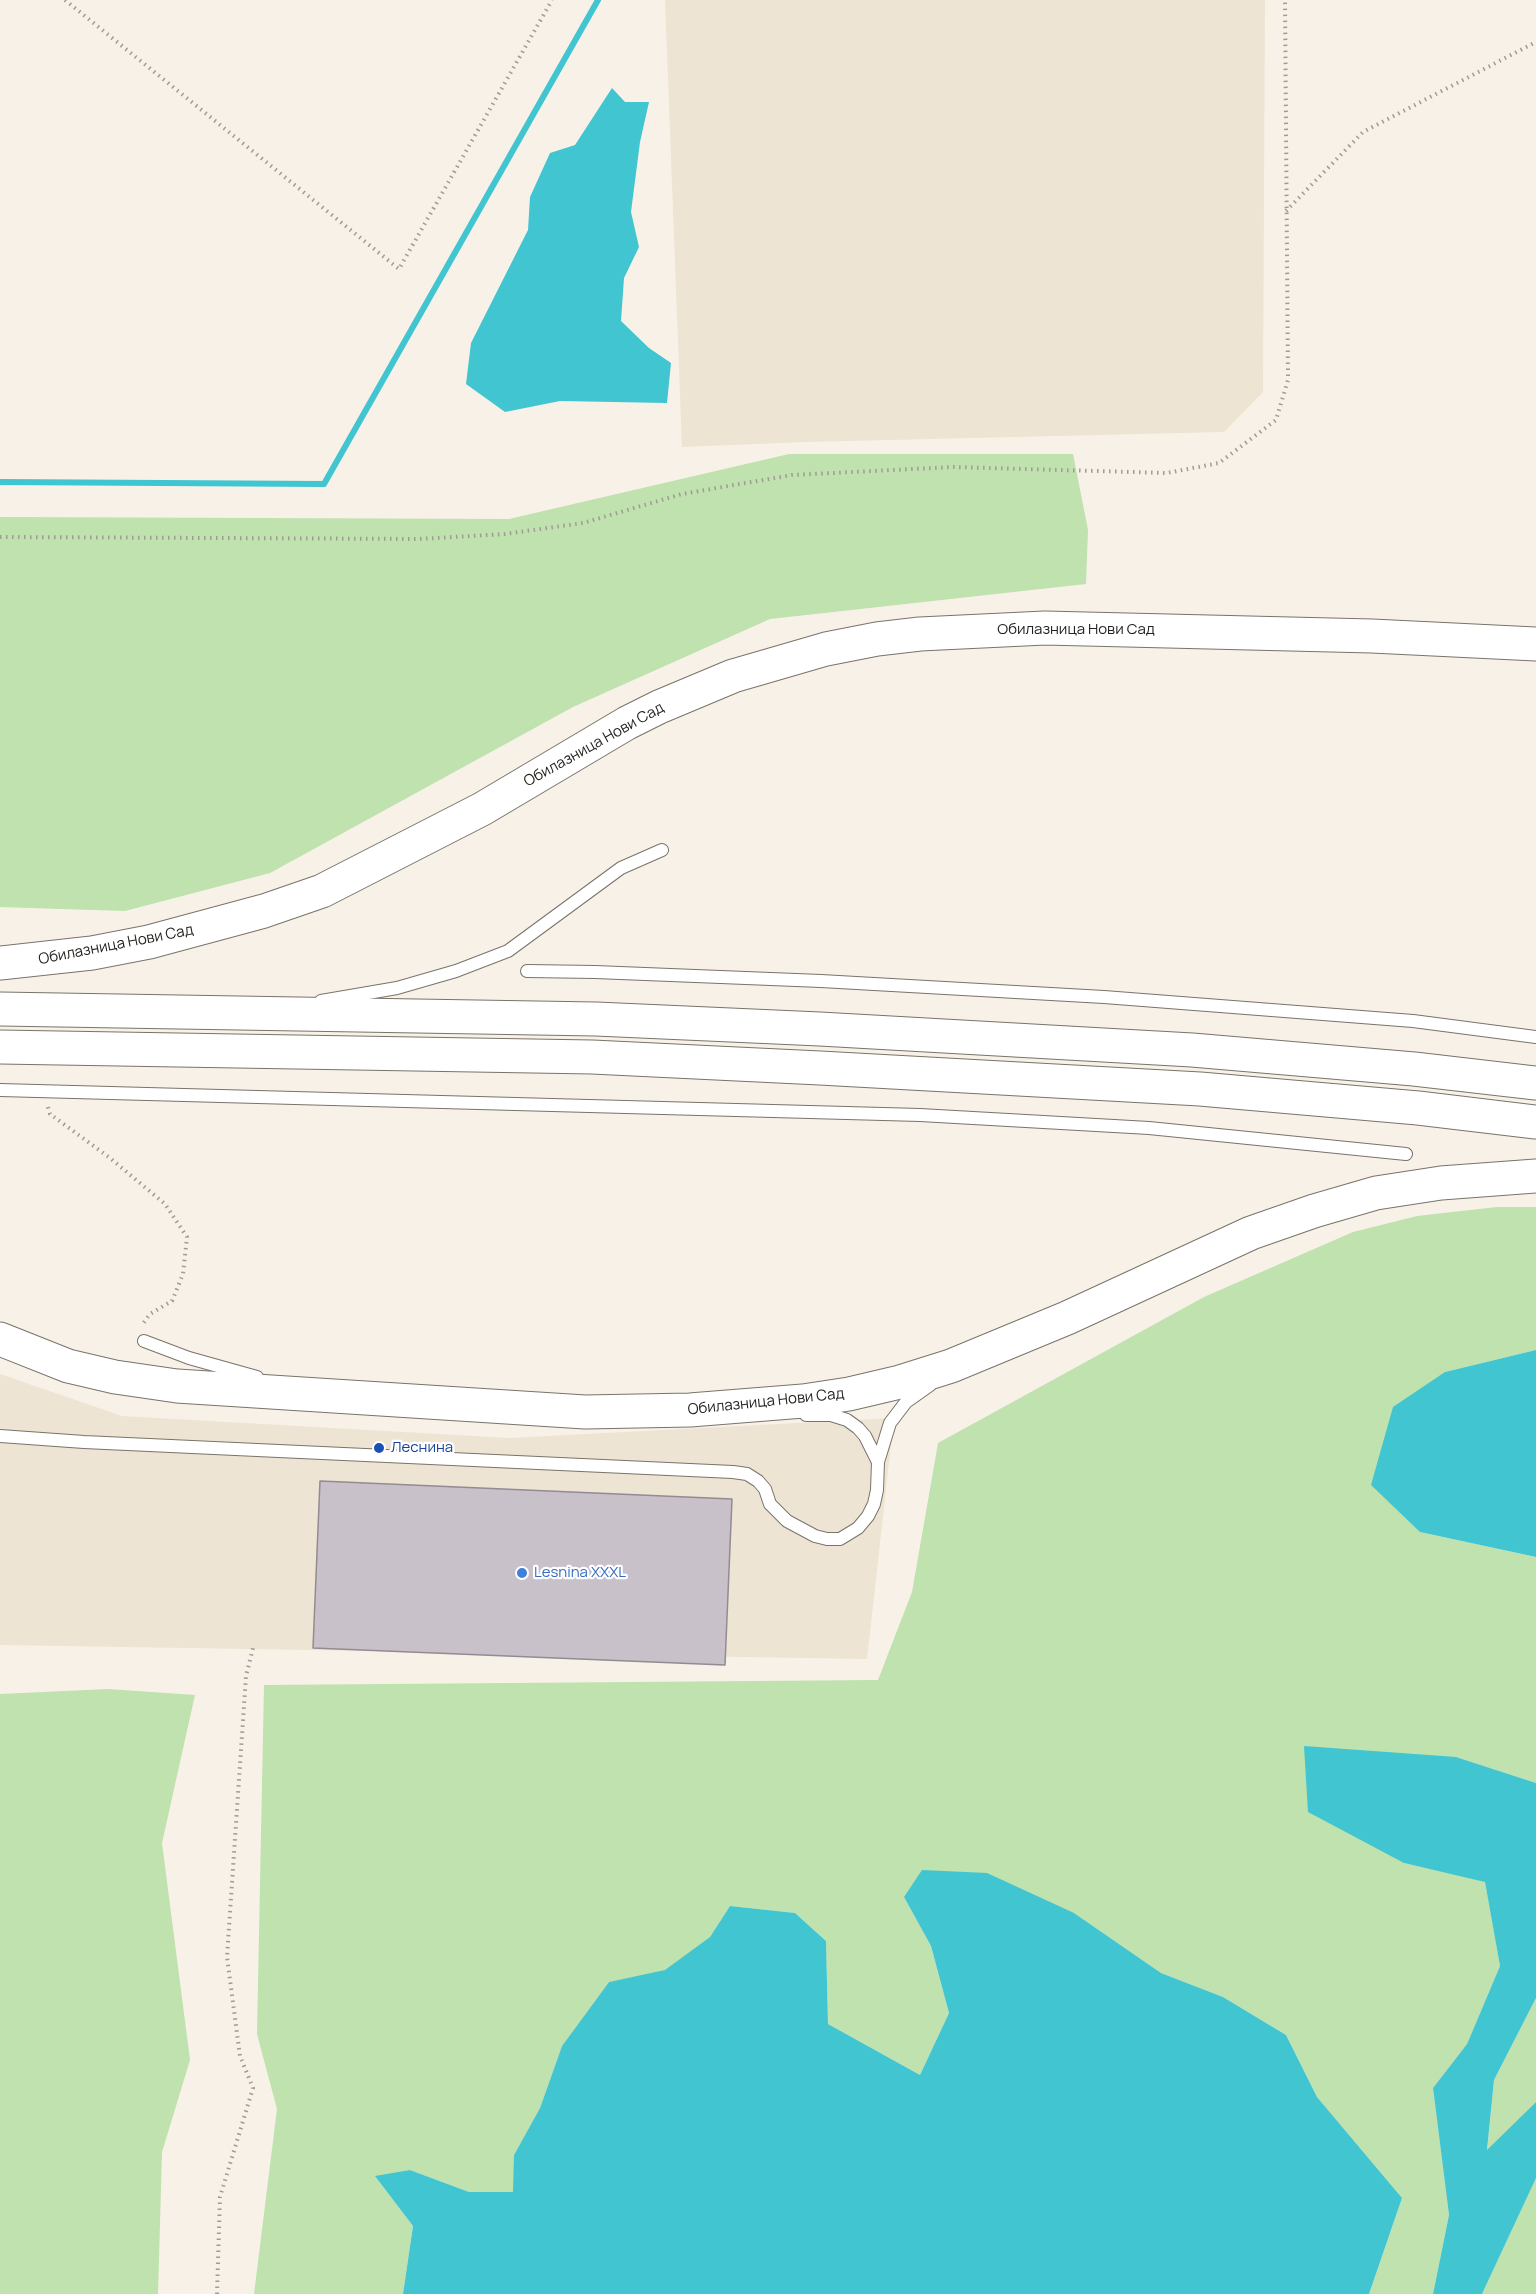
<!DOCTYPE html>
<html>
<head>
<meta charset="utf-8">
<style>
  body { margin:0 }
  canvas { display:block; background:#f7f1e7 }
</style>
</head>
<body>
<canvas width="1536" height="2294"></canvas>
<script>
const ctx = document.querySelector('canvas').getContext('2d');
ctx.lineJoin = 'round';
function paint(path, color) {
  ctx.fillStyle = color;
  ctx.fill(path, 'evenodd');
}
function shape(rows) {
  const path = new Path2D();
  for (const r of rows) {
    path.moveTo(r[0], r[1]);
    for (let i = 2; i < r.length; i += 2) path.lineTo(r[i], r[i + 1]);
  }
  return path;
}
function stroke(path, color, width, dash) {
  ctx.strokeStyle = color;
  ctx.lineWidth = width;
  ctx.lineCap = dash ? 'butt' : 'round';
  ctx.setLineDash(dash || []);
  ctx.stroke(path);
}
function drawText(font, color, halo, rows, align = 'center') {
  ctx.font = font + ' Manrope,sans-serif';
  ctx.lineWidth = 4.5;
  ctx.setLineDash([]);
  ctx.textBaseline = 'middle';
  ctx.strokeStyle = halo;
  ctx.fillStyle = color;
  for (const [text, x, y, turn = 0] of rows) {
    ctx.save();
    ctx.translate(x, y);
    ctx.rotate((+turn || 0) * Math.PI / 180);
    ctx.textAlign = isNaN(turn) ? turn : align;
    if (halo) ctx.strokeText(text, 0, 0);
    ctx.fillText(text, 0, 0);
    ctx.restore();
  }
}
const built = shape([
  [665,0,1265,0,1263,392,1224,432,806,442,682,447],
  [0,1374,122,1416,509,1438,894,1418,867,1659,0,1645]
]);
const green = shape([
  [789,454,1073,454,1088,530,1086,584,770,619,573,707,270,873,125,911,0,907,0,517,509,519],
  [1497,1207,1536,1207,1536,1350,1445,1372,1420,1532,1536,1557,1536,1783,1456,1757,1404,1863,1485,1881,1500,1966,1467,2044,1433,2088,1449,2215,1433,2294,1369,2294,1402,2198,1317,2097,1286,2035,1223,1997,1161,1973,1074,1913,904,1897,931,1946,949,2013,920,2075,828,2024,826,1941,795,1913,730,1906,710,1937,665,1971,609,1982,562,2046,540,2108,514,2155,514,2192,469,2192,410,2170,376,2177,413,2226,403,2294,254,2294,277,2109,257,2034,264,1685,878,1680,912,1592,938,1443,1204,1297,1353,1232,1417,1216],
  [108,1689,195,1695,162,1843,190,2060,162,2152,158,2294,0,2294,0,1694],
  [1536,1998,1536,2102,1487,2151,1494,2080],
  [1536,2178,1536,2294,1482,2294,1532,2186]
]);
const water = shape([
  [612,88,625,102,649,102,640,142,631,212,639,247,624,278,621,321,649,348,671,363,667,403,560,401,505,412,466,384,471,343,528,230,530,197,550,153,575,145],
  [1536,1350,1536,1557,1420,1532,1371,1485,1393,1407,1445,1372],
  [1304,1746,1456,1757,1536,1783,1536,1998,1494,2080,1487,2150,1536,2102,1536,2178,1482,2294,1433,2294,1449,2215,1433,2088,1467,2044,1500,1966,1485,1882,1404,1863,1308,1812],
  [922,1870,987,1873,1074,1913,1161,1973,1223,1997,1286,2035,1317,2097,1402,2198,1369,2294,403,2294,413,2226,375,2176,410,2170,469,2192,513,2192,514,2155,540,2108,562,2046,609,1982,665,1970,710,1937,730,1906,795,1913,826,1941,828,2024,920,2075,949,2013,931,1946,904,1897]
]);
const stream = shape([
  [0,482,324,484,598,0]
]);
const building = shape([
  [320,1481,732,1499,725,1665,313,1648,320,1481]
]);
const path = shape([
  [65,0,399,269,552,0],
  [1286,211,1363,132,1536,42],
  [0,537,419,539,505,534,583,523,682,494,792,475,954,467,1167,473,1219,463,1276,420,1288,380,1285,0],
  [48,1107,50,1114,110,1158,165,1204,187,1237,183,1274,172,1301,150,1314,142,1325],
  [217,2294,220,2197,253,2088,240,2056,227,1957,246,1676,254,1644]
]);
const service = shape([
  [527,971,595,972,821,981,1104,997,1413,1021,1536,1037],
  [321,1001,397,988,456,971,508,951,621,868,662,850],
  [0,1090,920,1115,1149,1128,1406,1154],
  [144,1341,189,1358,257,1377],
  [806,1415,831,1415,847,1420,858,1428,865,1436,878,1462],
  [0,1436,84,1442,733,1472,747,1474,758,1481,765,1489,770,1504,787,1521,815,1536,827,1539,840,1539,858,1528,868,1516,874,1504,877,1490,878,1462,890,1423,906,1402,930,1385]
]);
const primary = shape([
  [0,963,92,953,149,942,264,911,322,891,482,809,627,723,659,707,733,676,826,649,877,639,920,634,1045,628,1372,636,1536,644],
  [0,1339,68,1366,115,1377,177,1386,585,1412,690,1410,803,1401,849,1394,900,1382,951,1366,1067,1318,1251,1233,1314,1211,1376,1193,1441,1183,1536,1176]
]);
const motorway = shape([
  [0,1009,596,1019,820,1029,1192,1050,1414,1069,1536,1083],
  [0,1047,592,1057,820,1068,1200,1089,1418,1108,1536,1122]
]);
const markers = [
  [379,1448,6,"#1a4fb4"],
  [522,1573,6,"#3f7fe0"]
];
const streetNames = [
  ["Обилазница Нови Сад",1076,630],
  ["Обилазница Нови Сад",594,745,-29],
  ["Обилазница Нови Сад",116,945,-11],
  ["Обилазница Нови Сад",766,1402,-6]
];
const transitNames = [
  ["Леснина",391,1448]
];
const shopNames = [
  ["Lesnina XXXL",534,1573]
];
paint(built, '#eee4d3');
paint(green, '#bfe2ae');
paint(water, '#41c5d1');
stroke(stream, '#41c5d1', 6);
paint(building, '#c9c1ca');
stroke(building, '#928b93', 1.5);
stroke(service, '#79736a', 14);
stroke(primary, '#79736a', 35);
stroke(motorway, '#79736a', 35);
stroke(path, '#a09b94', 4, [1.5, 4.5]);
stroke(service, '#fff', 12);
stroke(primary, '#fff', 33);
stroke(motorway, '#fff', 33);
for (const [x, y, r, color] of markers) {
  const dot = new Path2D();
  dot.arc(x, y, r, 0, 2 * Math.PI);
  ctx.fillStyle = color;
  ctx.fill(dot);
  stroke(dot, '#fff', 2);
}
drawText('15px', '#25231f', '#fff', streetNames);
drawText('15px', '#164399', '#fff', transitNames, 'left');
drawText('15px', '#366cbe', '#fff', shopNames, 'left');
</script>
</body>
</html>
